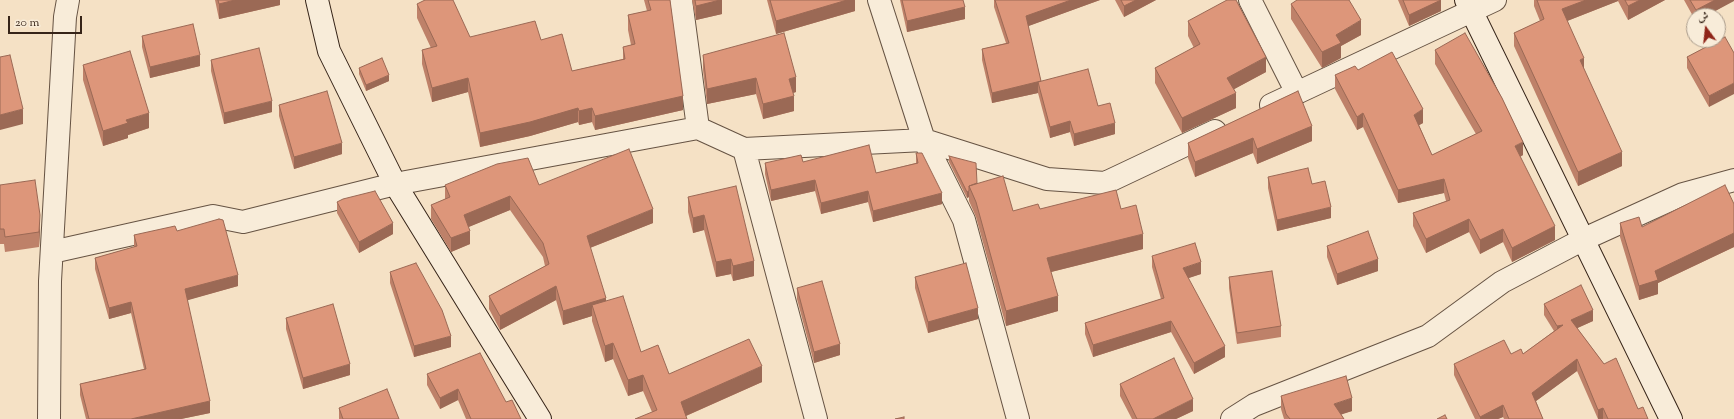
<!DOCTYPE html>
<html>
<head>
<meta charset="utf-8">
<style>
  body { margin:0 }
  #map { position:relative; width:1734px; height:419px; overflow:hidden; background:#f5e1c5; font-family:"Sorts Mill Goudy",Amiri,serif }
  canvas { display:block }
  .north { position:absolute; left:1686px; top:8px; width:40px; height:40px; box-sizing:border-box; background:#f8ecd9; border:1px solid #aa9c8c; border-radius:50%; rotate:345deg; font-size:11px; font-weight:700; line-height:16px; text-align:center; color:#362418 }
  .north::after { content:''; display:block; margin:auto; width:14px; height:18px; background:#8f2418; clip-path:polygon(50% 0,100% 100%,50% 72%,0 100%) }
  .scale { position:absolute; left:8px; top:16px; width:74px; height:18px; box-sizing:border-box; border:2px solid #362418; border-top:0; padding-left:5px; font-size:12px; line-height:14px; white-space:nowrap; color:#362418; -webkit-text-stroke:3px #f8ecd9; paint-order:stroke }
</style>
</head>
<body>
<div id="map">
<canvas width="1734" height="419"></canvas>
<div class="north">ش</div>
<div class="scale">20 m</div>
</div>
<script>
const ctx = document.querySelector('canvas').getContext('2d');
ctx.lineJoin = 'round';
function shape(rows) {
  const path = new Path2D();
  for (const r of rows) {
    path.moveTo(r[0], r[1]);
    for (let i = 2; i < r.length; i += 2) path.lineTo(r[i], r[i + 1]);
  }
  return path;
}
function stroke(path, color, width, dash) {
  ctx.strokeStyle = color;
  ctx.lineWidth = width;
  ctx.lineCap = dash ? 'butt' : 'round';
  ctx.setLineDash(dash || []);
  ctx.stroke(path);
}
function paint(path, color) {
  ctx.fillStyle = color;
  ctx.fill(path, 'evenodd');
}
const street = shape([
  [681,0,698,128],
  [879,0,924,140,964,220,1018,419],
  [1250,0,1297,93],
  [1271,105,1495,0],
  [744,149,924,140,1047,179,1105,183,1215,131],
  [52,252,213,216,243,222,395,184,698,128,744,149,816,419],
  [49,419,50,281,65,17,68,0],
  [1232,419,1254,405,1428,336,1502,282,1582,240,1683,194,1734,180]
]);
const secondary = shape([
  [317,0,329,51,395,184,540,419],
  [1466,0,1671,419]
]);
const wall = shape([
  [215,0,280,0,280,5,219,19],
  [644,0,670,0,683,110,595,130,592,122,579,125,578,122,530,136,480,147,468,92,432,102,422,64,422,50,431,48,417,18,417,4,470,37,541,40,572,71,623,59,623,47,631,45,628,30,628,15,647,11],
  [692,0,722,0,722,14,696,20],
  [767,0,855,0,855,11,776,34],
  [900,0,963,0,965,19,907,32],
  [994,0,1100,0,1028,26,1041,81,1098,106,1115,134,1074,146,1070,132,1050,138,1038,93,992,103,982,60,982,49,1006,43,994,7],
  [1115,0,1156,0,1124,17],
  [1398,0,1441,0,1441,11,1409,26],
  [1534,0,1665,0,1628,20,1618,1,1567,21,1584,70,1622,166,1578,186,1514,46,1514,33,1540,21,1534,6],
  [1684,0,1734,0,1706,16,1694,16,1694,18],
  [1291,4,1361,35,1341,46,1341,58,1322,68,1291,19],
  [1188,21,1266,72,1234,89,1236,108,1182,133,1155,83,1155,68,1194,48,1188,36],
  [142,36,200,66,150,78,142,47],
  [1725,37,1709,107,1687,68,1687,57],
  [1435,50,1523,155,1520,157,1555,240,1512,262,1503,242,1480,254,1469,232,1426,253,1413,226,1413,213,1446,201,1444,193,1398,203,1363,127,1357,130,1335,89,1335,75,1358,70,1423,123,1419,125,1432,155,1476,134,1435,64],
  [703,55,796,92,793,93,794,111,763,119,756,94,707,104,703,70],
  [211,60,272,112,224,124,211,71],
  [83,65,149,128,128,135,128,138,103,146,83,80],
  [359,68,389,81,366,91,359,74],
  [1298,91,1312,141,1257,164,1253,153,1195,177,1188,158,1188,143],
  [279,105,342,154,294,169,279,116],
  [916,153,942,204,873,222,868,202,821,214,815,191,771,201,765,174,765,163,803,162,876,173,916,163],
  [949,156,977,183,1013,211,1040,209,1121,209,1143,249,1051,272,1058,311,1006,326,976,217,969,201,969,197,967,198,949,162],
  [1268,177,1331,218,1277,231,1268,188],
  [0,185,40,230,39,247,5,252,4,244,0,244],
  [445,185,539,185,653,223,590,248,606,301,641,352,669,374,762,382,686,416,652,412,643,391,628,396,613,359,605,362,592,321,592,316,563,325,556,300,500,330,489,309,489,296,545,266,543,257,510,210,468,227,470,244,451,252,431,219,431,205,445,199],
  [688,197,754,261,754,276,733,281,731,274,716,277,704,230,693,233,688,212],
  [337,202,393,234,359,253,337,213],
  [1734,204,1734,247,1658,283,1658,294,1639,300,1620,237,1620,223,1642,227],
  [177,231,238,286,187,300,210,413,181,419,86,419,80,395,80,384,144,369,131,313,109,319,95,269,95,258,134,247,134,235],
  [1327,246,1378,271,1337,285,1327,257],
  [1152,256,1201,274,1188,278,1225,357,1194,374,1171,332,1093,357,1085,334,1085,323,1161,299,1152,267],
  [390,272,451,347,414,357,390,283],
  [915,277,978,319,928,333,915,288],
  [1229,277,1281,326,1281,337,1237,344,1229,288],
  [797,288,840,355,814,363,797,299],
  [1544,304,1593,321,1577,328,1638,409,1648,419,1598,419,1577,371,1536,401,1543,419,1504,419,1503,417,1498,419,1475,419,1454,375,1454,364,1511,354,1523,354,1554,331,1544,315],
  [286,318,350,375,303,389,286,329],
  [427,374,506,402,521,419,466,419,458,400,440,409,427,385],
  [1120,384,1193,411,1176,419,1132,419,1120,396],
  [1281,396,1352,411,1341,414,1344,419,1284,419,1281,409],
  [339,408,399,419,339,419]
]);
const shadedWall = shape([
  [235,0,280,0,280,5,219,19,219,4],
  [720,0,722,0,722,14,696,20,696,6],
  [847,0,855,0,855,11,776,34,776,21],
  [1071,0,1100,0,1026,27,1026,16],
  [1136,0,1156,0,1124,17,1124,6],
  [1441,0,1441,11,1409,26,1409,15],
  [1586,0,1618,0,1618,1,1562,23,1562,9],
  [1640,0,1665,0,1628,20,1628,6],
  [1715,0,1734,0,1734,1,1706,16,1696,16,1696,10],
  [965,7,965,19,907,32,907,21],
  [1361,20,1361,35,1341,46,1341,58,1322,68,1322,52,1336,35],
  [200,55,200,66,150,78,150,67],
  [1266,57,1266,72,1227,93,1227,78],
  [1584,58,1584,72,1580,60],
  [389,75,389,81,366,91,366,85],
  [796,77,796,92,789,94,789,79],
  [468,78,468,92,432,102,432,88],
  [756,78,756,94,707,104,707,89],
  [1041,81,1038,82,1038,93,992,103,992,93],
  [1734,83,1734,94,1709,107,1709,96],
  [1236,93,1236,108,1182,133,1182,118],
  [683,96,683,110,595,130,595,116],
  [794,96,794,111,763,119,763,104],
  [272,101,272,112,224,124,224,113],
  [578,108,578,122,530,136,480,147,480,133],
  [592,108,592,122,579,125,579,111],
  [23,109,23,124,0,130,0,115],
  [1423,109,1423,123,1414,128,1414,115],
  [149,113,149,128,128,135,128,138,103,146,103,131,126,120],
  [1363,113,1363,127,1357,130,1357,117],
  [1070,121,1070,132,1050,138,1050,127],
  [1115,123,1115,134,1074,146,1074,134],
  [1312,126,1312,141,1257,164,1257,149],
  [1253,138,1253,153,1195,177,1195,162],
  [1523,142,1523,155,1515,159,1515,146],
  [342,143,342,154,294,169,294,157],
  [1622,152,1622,166,1578,186,1578,172],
  [1444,179,1444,193,1398,203,1398,190],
  [815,180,815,191,771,201,771,190],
  [868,191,868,202,821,214,821,203],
  [969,191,969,197,967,198,967,192],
  [942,193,942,204,873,222,873,211],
  [510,196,510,210,464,229,464,215],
  [1331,207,1331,218,1277,231,1277,220],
  [653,209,653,223,587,249,587,236],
  [40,215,40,230,39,247,39,232],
  [704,215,704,230,693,233,693,218],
  [1469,219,1469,232,1426,253,1426,239],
  [393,223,393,234,359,253,359,242],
  [1555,226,1555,240,1512,262,1512,248],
  [1503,229,1503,242,1480,254,1480,240],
  [470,231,470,244,451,252,451,238],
  [1734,233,1734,247,1658,283,1658,294,1639,300,1639,286,1655,271],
  [1143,234,1143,249,1047,273,1047,258],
  [731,259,731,274,716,277,716,262],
  [1378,259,1378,271,1337,285,1337,274],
  [754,261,754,276,733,281,733,266],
  [1201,262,1201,274,1183,280,1183,268],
  [238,275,238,286,185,301,185,289],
  [556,286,556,300,500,330,500,316],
  [1058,296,1058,311,1006,326,1006,311],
  [606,298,606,312,592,305,592,316,563,325,563,311],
  [131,302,131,313,109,319,109,308],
  [978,308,978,319,928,333,928,322],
  [1593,310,1593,321,1571,331,1571,320],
  [1171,321,1171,332,1093,357,1093,345],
  [1563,325,1557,337,1557,326],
  [451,336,451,347,414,357,414,346],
  [613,343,613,359,605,362,605,346],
  [840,344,840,355,814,363,814,352],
  [1225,346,1225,357,1194,374,1194,363],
  [1577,359,1577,371,1532,404,1532,393],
  [350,364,350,375,303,389,303,378],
  [762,366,762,382,681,418,681,402],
  [643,375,643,391,628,396,628,380],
  [458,389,458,400,440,409,440,398],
  [1352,398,1352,411,1334,417,1334,404],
  [1193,399,1193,411,1176,419,1153,419],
  [210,401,210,413,181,419,131,419],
  [1503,405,1503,417,1498,419,1480,419,1480,417],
  [1603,408,1603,419,1598,419,1598,410]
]);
const building = shape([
  [218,0,235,0,219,4,218,0],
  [425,0,453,0,470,37,535,21,541,40,562,34,572,71,625,59,623,47,635,44,628,15,651,10,648,0,670,0,683,96,595,116,592,108,579,111,578,108,530,122,480,133,468,78,432,88,422,50,437,46,417,4,425,0],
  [695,0,720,0,696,6,695,0],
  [770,0,847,0,776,21,770,0],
  [902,0,963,0,965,7,907,21,902,0],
  [995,0,1071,0,1026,16,1041,81,992,93,982,49,1009,43,995,0],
  [1121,0,1136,0,1124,6,1121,0],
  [1227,0,1236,0,1266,57,1227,78,1236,93,1182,118,1155,68,1200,44,1188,21,1227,0],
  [1297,0,1349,0,1361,20,1336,35,1341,43,1322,52,1291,4,1297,0],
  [1403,0,1441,0,1409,15,1403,0],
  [1537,0,1586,0,1562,9,1584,58,1580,60,1622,152,1578,172,1514,33,1544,19,1537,0],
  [1625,0,1640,0,1628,6,1625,0],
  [1690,0,1715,0,1696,10,1690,0],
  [193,24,200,55,150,67,142,36,193,24],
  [784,33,796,77,789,79,794,96,763,104,756,78,707,89,703,55,784,33],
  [1465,33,1502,98,1523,142,1515,146,1555,226,1512,248,1503,229,1480,240,1469,219,1426,239,1413,213,1450,200,1444,179,1398,190,1363,113,1357,117,1335,75,1355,66,1358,70,1392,52,1423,109,1414,115,1432,155,1482,131,1435,50,1465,33],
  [1725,37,1734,53,1734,83,1709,96,1687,57,1725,37],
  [259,48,272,101,224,113,211,60,259,48],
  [130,51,149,113,126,120,128,123,103,131,83,65,130,51],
  [10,55,23,109,0,115,0,57,10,55],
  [382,58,389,75,366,85,359,68,382,58],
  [1088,69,1098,106,1110,103,1115,123,1074,134,1070,121,1050,127,1038,82,1088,69],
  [327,91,342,143,294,157,279,105,327,91],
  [1298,91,1312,126,1257,149,1253,138,1195,162,1188,143,1298,91],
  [869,145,876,173,918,163,916,153,922,153,942,193,873,211,868,191,821,203,815,180,771,190,765,163,801,155,803,162,869,145],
  [629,149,653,209,587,236,606,298,563,311,556,286,500,316,489,296,549,264,543,243,510,196,464,215,470,231,451,238,431,205,450,197,445,185,497,164,528,158,539,185,629,149],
  [949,156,976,163,977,183,969,186,969,191,967,192,949,156],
  [1308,168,1312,184,1325,181,1331,207,1277,220,1268,177,1308,168],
  [1003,176,1013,211,1038,204,1040,209,1116,190,1121,209,1136,205,1143,234,1047,258,1058,296,1006,311,976,202,969,186,1003,176],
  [35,180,40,215,39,232,5,237,4,229,0,229,0,185,35,180],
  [1725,185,1734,204,1734,233,1655,271,1658,280,1639,286,1620,223,1639,217,1642,227,1725,185],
  [736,186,754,261,733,266,731,259,716,262,704,215,693,218,688,197,736,186],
  [375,191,393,223,359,242,337,202,343,199,375,191],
  [219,219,223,220,238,275,185,289,210,401,131,419,89,419,80,384,146,369,131,302,109,308,95,258,137,246,134,235,175,226,177,231,219,219],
  [1368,231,1378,259,1337,274,1327,246,1368,231],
  [1195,243,1201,262,1183,268,1225,346,1194,363,1171,321,1093,345,1085,323,1164,298,1152,256,1195,243],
  [416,263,442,310,451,336,414,346,390,272,416,263],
  [966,263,978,308,928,322,915,277,966,263],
  [1272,271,1281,326,1237,333,1229,277,1272,271],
  [822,281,840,344,814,352,797,288,822,281],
  [1581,285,1593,310,1571,320,1604,364,1616,358,1638,409,1643,407,1648,419,1608,419,1603,408,1598,410,1577,359,1532,393,1543,419,1509,419,1503,405,1480,417,1454,364,1504,340,1511,354,1521,349,1523,354,1563,325,1557,326,1544,304,1581,285],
  [623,296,641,352,658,345,669,374,749,339,762,366,681,402,687,419,635,419,657,410,643,375,628,380,613,343,605,346,592,305,623,296],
  [333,304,350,364,303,378,286,318,333,304],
  [480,353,506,402,512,400,521,419,471,419,458,389,440,398,427,374,480,353],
  [1174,358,1193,399,1153,419,1137,419,1120,384,1174,358],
  [1346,376,1352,398,1334,404,1344,419,1290,419,1286,414,1281,396,1346,376],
  [387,389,399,419,343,419,339,408,387,389],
  [1445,415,1447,419,1437,419,1445,415],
  [904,417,904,419,895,419,904,417]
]);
stroke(street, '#665343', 24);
stroke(secondary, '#362418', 24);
stroke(street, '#f8ecd9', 22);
stroke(secondary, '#f8ecd9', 22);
paint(wall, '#be8169');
paint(shadedWall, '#9b6955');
paint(building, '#dd967a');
stroke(building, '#9b6955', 1);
</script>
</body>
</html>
